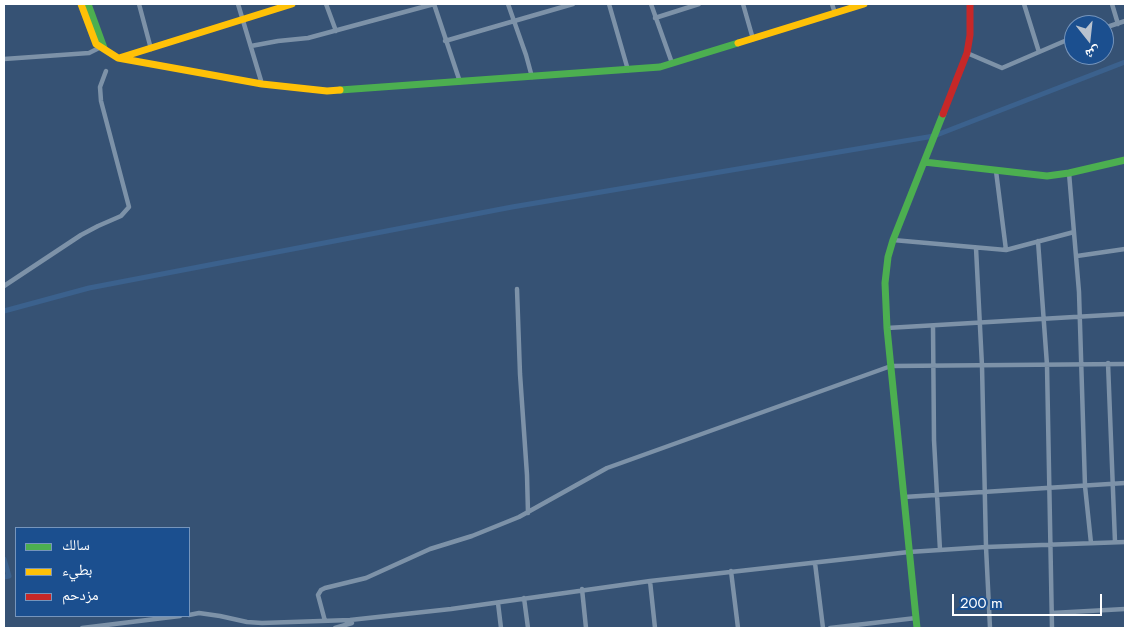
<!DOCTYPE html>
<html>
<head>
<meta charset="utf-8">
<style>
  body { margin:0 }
  #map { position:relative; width:1129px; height:632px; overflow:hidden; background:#365274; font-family:Jost,"Noto Naskh Arabic",sans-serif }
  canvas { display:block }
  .frame { position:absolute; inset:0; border:5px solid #fff; pointer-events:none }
  .legend { position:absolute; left:15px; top:527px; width:175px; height:90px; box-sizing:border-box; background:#1b4f8f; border:1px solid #7695bc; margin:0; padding:6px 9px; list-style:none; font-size:15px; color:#fff }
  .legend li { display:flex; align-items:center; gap:10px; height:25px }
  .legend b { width:25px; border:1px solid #7695bc }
  .north { position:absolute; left:1064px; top:15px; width:50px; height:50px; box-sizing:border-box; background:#1b4f8f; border:1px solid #7695bc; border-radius:50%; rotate:164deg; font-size:14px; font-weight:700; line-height:20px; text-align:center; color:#fff }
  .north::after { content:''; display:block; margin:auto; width:18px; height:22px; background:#b9c2ce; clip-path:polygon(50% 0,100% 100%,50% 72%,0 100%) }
  .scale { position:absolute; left:952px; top:594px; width:150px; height:22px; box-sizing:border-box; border:2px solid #fff; border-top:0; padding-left:6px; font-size:15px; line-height:18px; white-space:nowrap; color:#fff; -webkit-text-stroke:4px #1b4f8f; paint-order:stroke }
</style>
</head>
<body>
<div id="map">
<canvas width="1129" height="632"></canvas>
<div class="frame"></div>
<ul class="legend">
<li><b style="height:6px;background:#4caf50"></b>سالك</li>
<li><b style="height:6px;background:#ffc107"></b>بطيء</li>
<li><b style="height:6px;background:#c62828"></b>مزدحم</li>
</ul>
<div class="north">ش</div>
<div class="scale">200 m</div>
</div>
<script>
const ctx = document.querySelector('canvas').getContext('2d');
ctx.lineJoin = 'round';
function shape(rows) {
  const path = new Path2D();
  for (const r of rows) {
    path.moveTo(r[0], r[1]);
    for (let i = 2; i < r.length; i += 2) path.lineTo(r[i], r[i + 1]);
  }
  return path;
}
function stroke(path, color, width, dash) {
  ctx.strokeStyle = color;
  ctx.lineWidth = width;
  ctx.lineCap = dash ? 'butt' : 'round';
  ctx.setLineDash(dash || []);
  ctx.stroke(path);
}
const canal = shape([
  [4,311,89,288,512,207,934,136,1125,62],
  [4,559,9,576,4,577]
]);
const street = shape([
  [139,4,151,49],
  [238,4,262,84],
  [326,4,336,31],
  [434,4,460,82],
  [508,4,526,55,532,77],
  [609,4,628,70],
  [651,4,672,63],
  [743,4,753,39],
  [832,4,835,13],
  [1024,4,1039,52],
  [1112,4,1118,24],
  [655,18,699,4],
  [1104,28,1125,21],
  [445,41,573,4],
  [251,46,278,41,308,38,434,4],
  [967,53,1002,68,1074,37],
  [4,59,89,53,101,47],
  [996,171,1006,250],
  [1069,173,1079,292,1085,486,1091,543],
  [893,240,1006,250,1074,232],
  [1038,241,1047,365,1052,628],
  [976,248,982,366,986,547,990,628],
  [1077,256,1125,249],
  [4,286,81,235,98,226,121,216,129,207,101,101,100,87,106,71],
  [517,289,520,374,527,475,528,513],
  [933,326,934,440,940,550],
  [887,328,1125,314],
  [1108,363,1115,542],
  [904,497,1125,483],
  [815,563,823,628],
  [731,571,738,628],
  [650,581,655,628],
  [582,589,586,628],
  [524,598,528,628],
  [498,603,501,628],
  [1052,613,1125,609],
  [189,615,199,613,220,616,247,622,262,623,350,620,451,609,650,581,909,552,986,547,1125,542],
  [325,621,318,595,321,590,325,588,366,578,430,549,472,536,519,517,607,468,891,366,1125,364],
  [82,628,180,616],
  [335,628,352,623],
  [830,628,916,618]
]);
const fast = shape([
  [88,4,104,48],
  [340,90,660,67,738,43],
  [924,162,1047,176,1069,173,1125,160],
  [917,628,887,328,885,283,888,257,893,240,943,114]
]);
const slow = shape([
  [81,4,96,44,118,58,262,84,327,91,340,90],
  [738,43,864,4],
  [119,58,292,4]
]);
const jam = shape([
  [943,114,967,53,970,35,970,4]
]);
stroke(canal, '#3b618d', 5);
stroke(street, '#7d92a8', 4.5);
stroke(fast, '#4caf50', 7);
stroke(slow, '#ffc107', 7);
stroke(jam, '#c62828', 7);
</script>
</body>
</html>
